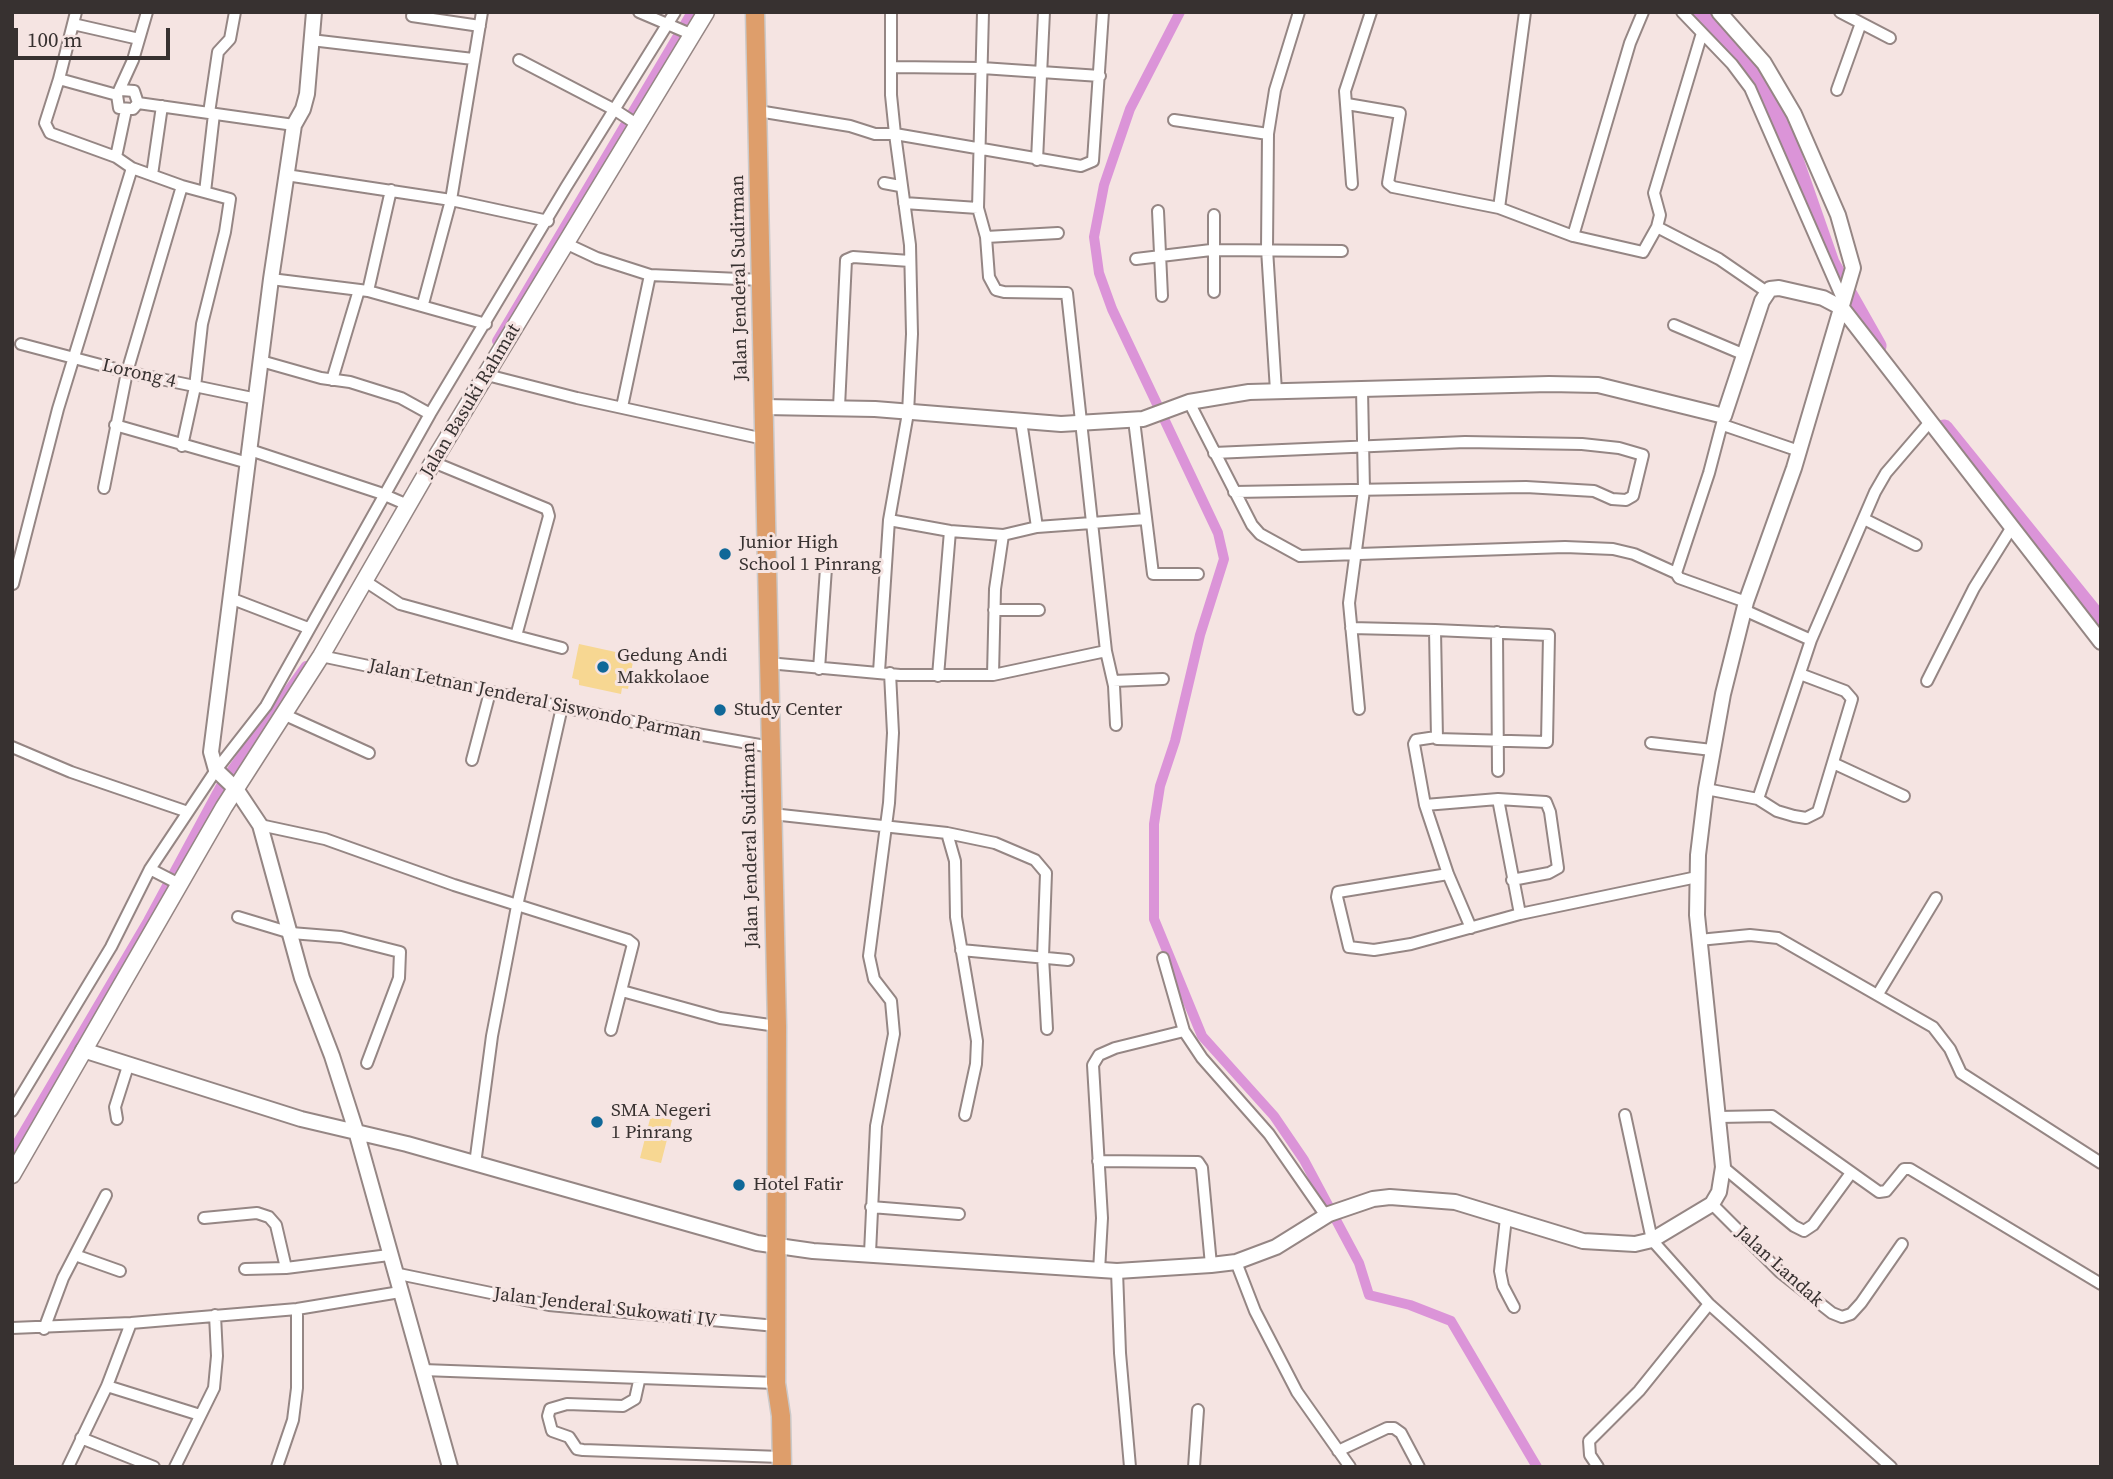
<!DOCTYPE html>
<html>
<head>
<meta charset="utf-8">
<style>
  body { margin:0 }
  #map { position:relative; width:2113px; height:1479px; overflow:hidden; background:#f5e4e2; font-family:"Source Serif 4",serif }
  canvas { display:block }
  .frame { position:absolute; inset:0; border:14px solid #373130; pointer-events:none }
  .scale { position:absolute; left:14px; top:28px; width:156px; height:32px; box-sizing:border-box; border:4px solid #373130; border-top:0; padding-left:9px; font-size:21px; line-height:24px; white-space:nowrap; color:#373130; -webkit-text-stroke:5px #f5e4e2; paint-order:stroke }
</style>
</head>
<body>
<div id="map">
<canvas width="2113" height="1479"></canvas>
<div class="frame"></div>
<div class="scale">100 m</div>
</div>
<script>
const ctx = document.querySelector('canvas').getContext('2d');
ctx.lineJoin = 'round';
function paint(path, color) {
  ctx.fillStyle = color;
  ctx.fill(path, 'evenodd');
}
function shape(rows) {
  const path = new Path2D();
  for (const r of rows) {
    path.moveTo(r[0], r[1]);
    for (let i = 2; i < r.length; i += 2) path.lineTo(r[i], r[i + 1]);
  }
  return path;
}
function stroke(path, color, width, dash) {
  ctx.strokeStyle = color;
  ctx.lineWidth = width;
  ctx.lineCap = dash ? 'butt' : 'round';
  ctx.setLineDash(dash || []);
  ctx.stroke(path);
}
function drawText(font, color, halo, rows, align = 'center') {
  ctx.font = font + ' "Source Serif 4",serif';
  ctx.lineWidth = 6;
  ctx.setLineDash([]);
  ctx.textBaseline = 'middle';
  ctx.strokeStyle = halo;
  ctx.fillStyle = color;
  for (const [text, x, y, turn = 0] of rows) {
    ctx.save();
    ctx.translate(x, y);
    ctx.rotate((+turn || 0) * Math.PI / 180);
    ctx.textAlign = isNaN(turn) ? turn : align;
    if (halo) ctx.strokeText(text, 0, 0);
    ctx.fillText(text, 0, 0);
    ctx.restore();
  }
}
const green = shape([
  [579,644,634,656,628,689,622,688,621,694,579,685,579,680,572,678],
  [651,1115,672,1120,661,1163,640,1158]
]);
const canal = shape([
  [1180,12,1130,109,1104,185,1094,237,1099,273,1112,309,1218,533,1224,559,1200,635,1175,741,1160,786,1154,824,1154,919,1202,1036,1274,1116,1304,1160,1359,1263,1369,1295,1410,1305,1451,1321,1537,1467],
  [497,341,692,12],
  [12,1152,148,921,222,784,306,666]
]);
const river = shape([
  [1697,12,1773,100,1830,263,1877,346],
  [1944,429,2101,623]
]);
const minor = shape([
  [76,12,59,79,117,95],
  [639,12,693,35],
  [891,12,891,95,895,134,1081,166,1093,161,1103,12],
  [1682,12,1732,64,1750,88,1844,303],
  [1840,12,1890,38],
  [412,16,480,26],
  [73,24,139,39],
  [311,40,473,59],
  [519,60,615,110,638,125],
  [892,67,982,68,1100,76],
  [59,79,45,123,50,133,116,157,132,168,182,186,230,199,225,232,202,324,195,387,182,446],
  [121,90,134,91,138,103,133,109,119,108,117,95,133,60,147,12],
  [1837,90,1861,23],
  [138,103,294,125],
  [1347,104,1400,113,1388,183,1393,187,1499,208,1573,236,1643,252,1657,227,1660,215,1654,193,1702,33],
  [758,111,850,126,875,134,895,134,910,245,912,334,908,413,889,520,879,672],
  [209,113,218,52,230,39,235,12],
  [1174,120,1268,134],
  [116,157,126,110],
  [1037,160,1044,12],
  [152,175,162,106],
  [286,175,451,200,548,221],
  [884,183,900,186],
  [1352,184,1345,91,1371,12],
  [205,192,214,114],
  [904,203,978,208],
  [1499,208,1525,12],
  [1158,211,1162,296],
  [1214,215,1214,292],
  [1657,227,1719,259,1767,292],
  [1573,236,1630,43,1643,12],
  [986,237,1058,233],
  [565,243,597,258,650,275,622,407],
  [1136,259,1211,250,1342,251],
  [650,275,762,280],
  [271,279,368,291,486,324],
  [368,291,391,190],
  [423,304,451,200,482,12],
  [1674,325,1745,355],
  [21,344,127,372,257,399],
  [261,361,321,378,350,382,401,398,430,414],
  [487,375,577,398,764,439],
  [332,380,359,290],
  [1276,391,1267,249,1268,134,1275,90,1299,12],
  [1189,402,1252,525,1260,534,1300,556,1565,547,1613,549,1634,554,1676,573,1679,578,1746,602],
  [839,407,846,260,853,257,910,261],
  [1134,420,1153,574,1198,574],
  [1021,421,1037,527],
  [115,425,248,463],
  [1723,425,1799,451],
  [250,450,380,493,410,506],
  [1214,453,1465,442,1582,444,1619,448,1643,455,1633,496,1626,500,1612,499,1594,491,1526,487,1234,492],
  [433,462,547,509,549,516,516,636,562,648],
  [104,488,127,372,182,186],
  [1864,519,1916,545],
  [889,520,950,531,1003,535,1037,527,1146,519],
  [1676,573,1709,473,1724,416],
  [365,581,400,604,516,636],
  [13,584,58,409,132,168],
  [230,598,308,628],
  [994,610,1039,610],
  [1744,610,1811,640],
  [1351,628,1435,630,1549,635,1547,742,1437,739,1435,630],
  [1497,632,1498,771],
  [1106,651,1114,686,1116,725],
  [321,656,657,727,771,747],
  [768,663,900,675,993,675,1106,651,1067,293,1004,292,996,290,989,277,986,237,978,208,983,12],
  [819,669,826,568],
  [993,675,995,589,1003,535],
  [938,676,950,531],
  [1113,681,1163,679],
  [1927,681,1974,588,2012,527],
  [1359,709,1349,603,1364,490,1362,389],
  [283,714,369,753],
  [1436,737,1416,740,1414,744,1425,805,1498,799,1520,914],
  [1651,743,1712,750],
  [12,747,71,772,188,812],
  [472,760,490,692],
  [1833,763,1904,796],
  [1706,789,1758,799,1811,640,1875,492,1886,473,1929,423],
  [1498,799,1546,802,1550,812,1558,868,1549,873,1512,880],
  [1758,799,1777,811,1794,816,1806,818,1818,812,1852,699,1845,691,1800,674],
  [1425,805,1448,874,1471,928],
  [772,814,947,833,995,843,1035,860,1046,873,1043,957,1047,1029],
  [260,825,325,839,454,885,628,940,633,944,611,1030],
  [947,833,955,861,956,917,977,1041,976,1064,965,1115],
  [150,869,179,884],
  [1448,874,1338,892,1337,897,1349,947,1374,950,1411,944,1520,914,1697,877],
  [238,917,291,933,341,937,400,952,399,978,367,1063],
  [1699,940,1750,935,1778,938,1933,1027,1950,1049,1961,1073,2101,1163],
  [961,950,1068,960],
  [1163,958,1184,1031,1202,1058,1269,1134,1326,1216],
  [622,991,720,1018,777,1026],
  [1878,994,1936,898],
  [12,1111,111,947,150,869,216,770,266,706,430,414,566,187,675,12],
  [1625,1115,1652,1240,1709,1304,1891,1467],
  [1719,1117,1772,1116,1879,1192,1886,1191,1904,1169,1910,1169,2101,1284],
  [117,1119,115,1107,128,1066],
  [1098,1161,1198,1162,1202,1168,1211,1265],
  [475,1164,492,1036,517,906,562,707],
  [1723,1167,1794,1226,1804,1231,1813,1225,1851,1173],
  [1712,1204,1780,1272,1832,1313,1842,1317,1851,1314,1861,1303,1902,1244],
  [871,1207,959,1214],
  [204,1218,257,1213,269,1217,276,1225,286,1268,389,1255],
  [1506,1218,1500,1271,1503,1286,1514,1307],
  [870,1253,876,1126,894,1034,891,1001,874,979,869,956,889,803,893,733,890,673],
  [75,1255,120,1271],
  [1236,1262,1255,1311,1297,1392,1350,1467],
  [245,1269,286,1268],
  [1099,1271,1102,1218,1093,1065,1099,1055,1115,1048,1184,1031],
  [1117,1271,1120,1353,1130,1467],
  [394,1273,549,1305,776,1326],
  [12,1328,131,1323,297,1309,400,1292],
  [44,1329,63,1278,106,1195],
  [423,1370,776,1383],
  [639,1381,635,1399,623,1406,567,1404,550,1409,548,1416,552,1431,569,1437,577,1449,583,1450,781,1457],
  [107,1386,200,1415],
  [81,1438,154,1467],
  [1338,1451,1387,1428,1394,1428,1401,1433,1419,1467],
  [68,1467,107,1386,131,1323],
  [175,1467,214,1388,217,1356,215,1315],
  [277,1467,293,1420,297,1388,297,1309],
  [1194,1467,1198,1410],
  [1598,1467,1590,1455,1589,1441,1639,1391,1709,1304]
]);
const tertiary = shape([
  [314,12,307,94,303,109,294,125,271,279,211,752,216,770,236,789,260,825,302,978,332,1056,356,1131,450,1467],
  [764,407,875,409,1061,424,1143,419,1189,402,1249,392,1549,384,1598,385,1724,416,1762,301,1770,289,1779,288,1823,298,1842,308,2101,642],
  [83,1050,301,1119,407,1144,757,1243,813,1251,1117,1271,1211,1265,1236,1262,1276,1247,1329,1214,1373,1199,1390,1197,1455,1202,1583,1241,1635,1244,1652,1240,1712,1204,1719,1192,1723,1167,1697,915,1698,855,1706,789,1723,694,1746,602,1794,468,1853,268,1838,215,1794,114,1764,63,1719,12]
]);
const secondary = shape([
  [12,1175,224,807,321,656,433,462,706,12]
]);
const trunk = shape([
  [755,12,777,1026,776,1383,781,1416,782,1467]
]);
const markers = [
  [725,554,7,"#106898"],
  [603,667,7,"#106898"],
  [720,710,7,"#106898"],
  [597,1122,7,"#106898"],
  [739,1185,7,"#106898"]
];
const streetNames = [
  ["Jalan Jenderal Sudirman",740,278,-91],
  ["Lorong 4",139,374,13],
  ["Jalan Basuki Rahmat",471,401,-59],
  ["Jalan Letnan Jenderal Siswondo Parman",535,701,12],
  ["Jalan Jenderal Sudirman",751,845,-91],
  ["Jalan Landak",1779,1267,42],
  ["Jalan Jenderal Sukowati IV",605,1308,7]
];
const poiNames = [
  ["Junior High",739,543],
  ["School 1 Pinrang",739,565],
  ["Gedung Andi",617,656],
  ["Makkolaoe",617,678],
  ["Study Center",734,710],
  ["SMA Negeri",611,1111],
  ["1 Pinrang",611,1133],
  ["Hotel Fatir",753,1185]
];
paint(green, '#f7d792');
stroke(canal, '#db94d8', 10);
stroke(river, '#db94d8', 19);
stroke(minor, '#958684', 14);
stroke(tertiary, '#958684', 18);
stroke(secondary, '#958684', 19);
stroke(trunk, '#cbc9c9', 21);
stroke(minor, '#fff', 10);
stroke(tertiary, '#fff', 14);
stroke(secondary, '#fff', 16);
stroke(trunk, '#de9e6b', 18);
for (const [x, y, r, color] of markers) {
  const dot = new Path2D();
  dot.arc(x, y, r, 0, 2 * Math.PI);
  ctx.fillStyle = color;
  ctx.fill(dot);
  stroke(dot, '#f5e4e2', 2.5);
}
drawText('19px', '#373130', '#f5e4e2', streetNames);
drawText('19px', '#373130', '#f5e4e2', poiNames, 'left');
</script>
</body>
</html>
